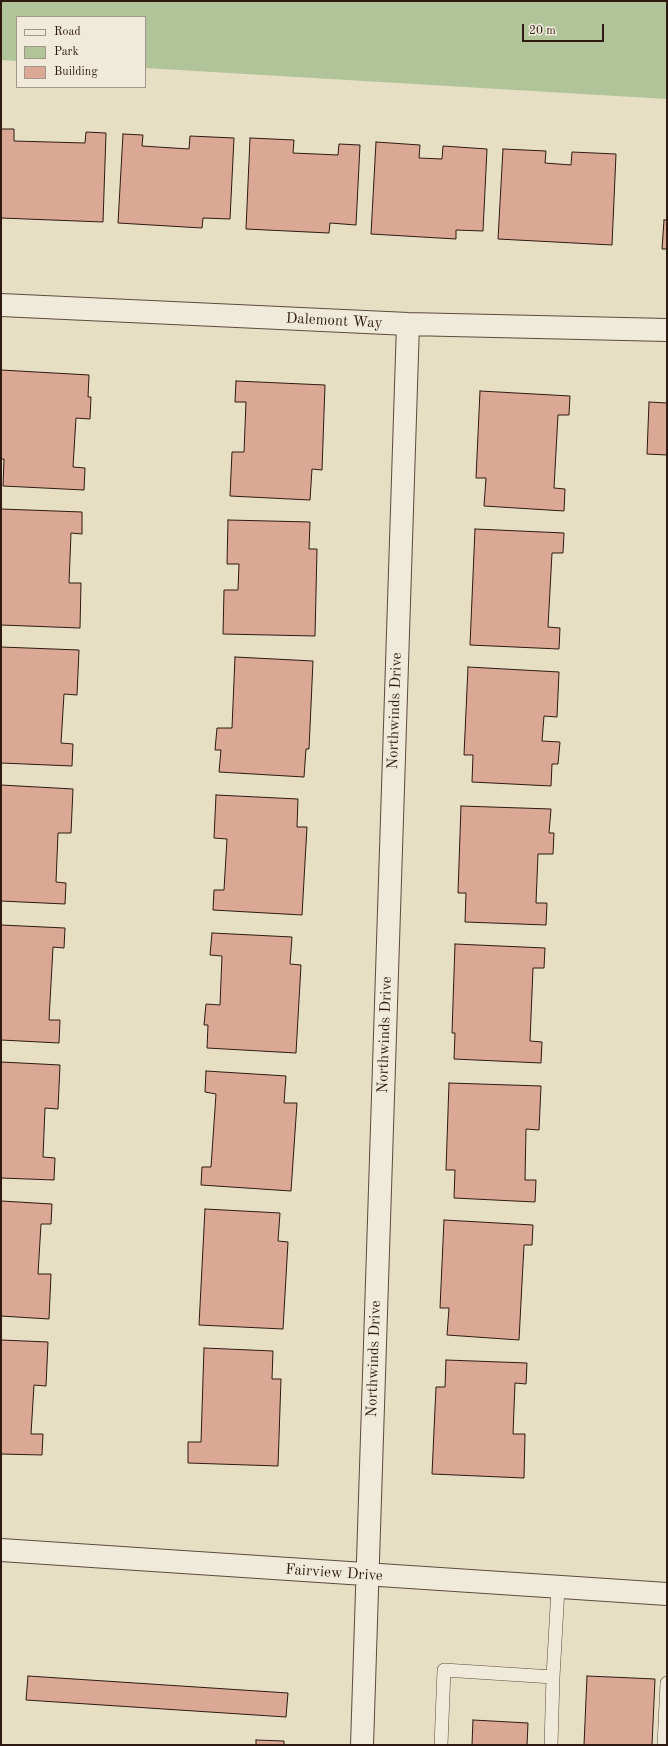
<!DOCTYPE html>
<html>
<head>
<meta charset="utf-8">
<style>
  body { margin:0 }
  #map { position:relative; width:668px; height:1746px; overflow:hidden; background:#e7dfc4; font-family:"Old Standard TT",serif }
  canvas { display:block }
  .frame { position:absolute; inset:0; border:2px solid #2e1a11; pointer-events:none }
  .legend { position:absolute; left:16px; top:16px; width:130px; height:72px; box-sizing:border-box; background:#efead9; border:1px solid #a29789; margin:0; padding:5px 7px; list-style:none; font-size:12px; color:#2e1a11 }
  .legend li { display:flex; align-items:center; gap:8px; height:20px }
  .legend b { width:20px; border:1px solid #a29789 }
  .scale { position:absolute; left:522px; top:24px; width:82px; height:18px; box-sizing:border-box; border:2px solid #2e1a11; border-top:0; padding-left:5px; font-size:12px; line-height:14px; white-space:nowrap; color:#2e1a11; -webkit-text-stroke:3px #efead9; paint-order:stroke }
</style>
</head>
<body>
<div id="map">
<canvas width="668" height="1746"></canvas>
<div class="frame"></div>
<ul class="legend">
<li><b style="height:5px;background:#efead9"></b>Road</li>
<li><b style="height:11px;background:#b0c399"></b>Park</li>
<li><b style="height:11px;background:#daa894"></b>Building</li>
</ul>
<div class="scale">20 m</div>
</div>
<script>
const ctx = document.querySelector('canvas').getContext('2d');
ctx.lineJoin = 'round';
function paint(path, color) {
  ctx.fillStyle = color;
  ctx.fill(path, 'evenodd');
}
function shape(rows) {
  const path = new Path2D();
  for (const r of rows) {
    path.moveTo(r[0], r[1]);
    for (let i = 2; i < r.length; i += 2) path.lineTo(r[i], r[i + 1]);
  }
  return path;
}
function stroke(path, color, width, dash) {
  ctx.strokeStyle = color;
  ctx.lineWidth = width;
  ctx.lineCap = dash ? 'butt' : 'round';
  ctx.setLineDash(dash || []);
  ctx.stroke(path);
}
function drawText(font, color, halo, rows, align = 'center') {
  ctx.font = font + ' "Old Standard TT",serif';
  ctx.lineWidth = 3;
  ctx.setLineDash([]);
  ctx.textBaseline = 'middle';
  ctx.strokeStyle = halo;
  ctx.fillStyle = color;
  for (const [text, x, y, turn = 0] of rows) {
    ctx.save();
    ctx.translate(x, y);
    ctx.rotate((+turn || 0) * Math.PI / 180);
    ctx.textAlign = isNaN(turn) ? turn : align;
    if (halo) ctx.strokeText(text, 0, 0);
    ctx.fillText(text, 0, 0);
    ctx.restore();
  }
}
const green = shape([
  [1,1,667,1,667,99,145,68,145,17,17,17,17,61,1,60]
]);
const building = shape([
  [1,129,14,129,14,141,85,143,86,132,106,133,103,222,1,218,1,129],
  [123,134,143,135,142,146,189,149,190,136,234,138,230,219,203,218,202,228,118,223,123,134],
  [250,138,294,140,293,153,338,155,339,144,360,145,356,225,330,223,329,233,246,229,250,138],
  [376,142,420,145,419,158,442,159,443,146,487,149,483,231,456,230,456,239,371,234,376,142],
  [503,149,546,151,545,163,571,165,572,152,616,154,612,245,498,239,503,149],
  [664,220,667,220,667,249,662,249,664,220],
  [1,370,89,375,88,397,91,397,90,419,76,418,73,467,85,468,84,490,3,486,4,459,1,459,1,370],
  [236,381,325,385,322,470,312,469,310,500,230,496,232,452,244,452,246,402,235,402,236,381],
  [480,391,570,396,569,415,558,415,554,488,565,489,564,511,484,506,486,478,476,478,480,391],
  [649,402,667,403,667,455,647,454,649,402],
  [1,509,82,512,82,534,71,533,69,583,81,583,80,628,1,625,1,509],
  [228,520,310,522,309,549,317,549,315,636,223,634,224,590,238,590,239,564,227,564,228,520],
  [475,529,564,533,563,553,552,553,548,627,560,628,559,649,470,645,475,529],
  [1,647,79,650,77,695,64,694,61,743,73,744,72,766,1,763,1,647],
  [235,657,313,661,309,749,306,749,304,777,219,772,221,750,215,750,217,728,232,728,235,657],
  [468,667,559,672,557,717,544,716,542,741,560,742,558,764,552,764,551,786,472,782,473,755,464,755,468,667],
  [1,785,73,789,71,833,58,833,56,882,66,883,65,904,1,901,1,785],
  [216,795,298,799,297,827,307,827,302,915,213,910,214,890,224,890,227,839,214,838,216,795],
  [461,806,551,809,549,833,554,833,553,854,538,854,536,903,547,903,546,925,465,922,466,893,458,893,461,806],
  [1,925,65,928,64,948,53,947,49,1020,60,1020,59,1043,1,1040,1,925],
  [212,933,292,937,290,964,301,965,296,1053,207,1048,208,1025,204,1025,206,1004,220,1005,222,956,210,955,212,933],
  [455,944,545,948,544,968,533,968,530,1041,542,1042,541,1063,454,1059,455,1033,452,1033,455,944],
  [1,1062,60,1065,58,1109,45,1108,43,1157,55,1158,54,1180,1,1178,1,1062],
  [206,1071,286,1076,284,1103,297,1103,291,1191,201,1185,202,1167,211,1167,216,1094,205,1092,206,1071],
  [449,1083,541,1086,539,1130,526,1129,525,1180,536,1180,535,1202,454,1198,455,1170,446,1170,449,1083],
  [1,1201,52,1204,51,1224,41,1224,38,1274,51,1274,49,1319,1,1316,1,1201],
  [205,1209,280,1213,278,1241,288,1242,283,1329,199,1325,205,1209],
  [444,1220,533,1225,532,1245,524,1245,519,1340,447,1335,449,1308,440,1308,444,1220],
  [1,1340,48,1342,46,1386,34,1385,31,1434,43,1434,42,1455,1,1454,1,1340],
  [204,1348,273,1351,272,1379,281,1379,278,1466,188,1463,188,1442,201,1442,204,1348],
  [446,1360,527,1363,526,1384,515,1383,513,1434,525,1434,524,1478,432,1474,436,1387,445,1387,446,1360],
  [28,1676,288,1693,286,1717,26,1700,28,1676],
  [587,1676,655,1679,652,1745,584,1745,587,1676],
  [473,1720,528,1723,527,1745,472,1745,473,1720],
  [256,1740,284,1741,284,1745,256,1745,256,1740]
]);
const lane = shape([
  [441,1745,444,1670,553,1677,558,1588],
  [551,1745,553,1677],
  [664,1745,667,1683]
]);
const street = shape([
  [1,305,408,324,667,330],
  [1,1550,667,1594],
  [362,1745,408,324]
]);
const streetNames = [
  ["Dalemont Way",334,321,3],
  ["Northwinds Drive",395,711,-88],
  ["Northwinds Drive",385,1035,-88],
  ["Northwinds Drive",374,1359,-88],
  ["Fairview Drive",334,1573,4]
];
paint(green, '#b0c399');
paint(building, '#daa894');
stroke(building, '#2e1a11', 1);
stroke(lane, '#5c4b3e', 14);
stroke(street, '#5c4b3e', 24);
stroke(lane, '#efead9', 13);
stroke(street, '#efead9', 22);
drawText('15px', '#2e1a11', '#efead9', streetNames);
</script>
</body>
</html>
